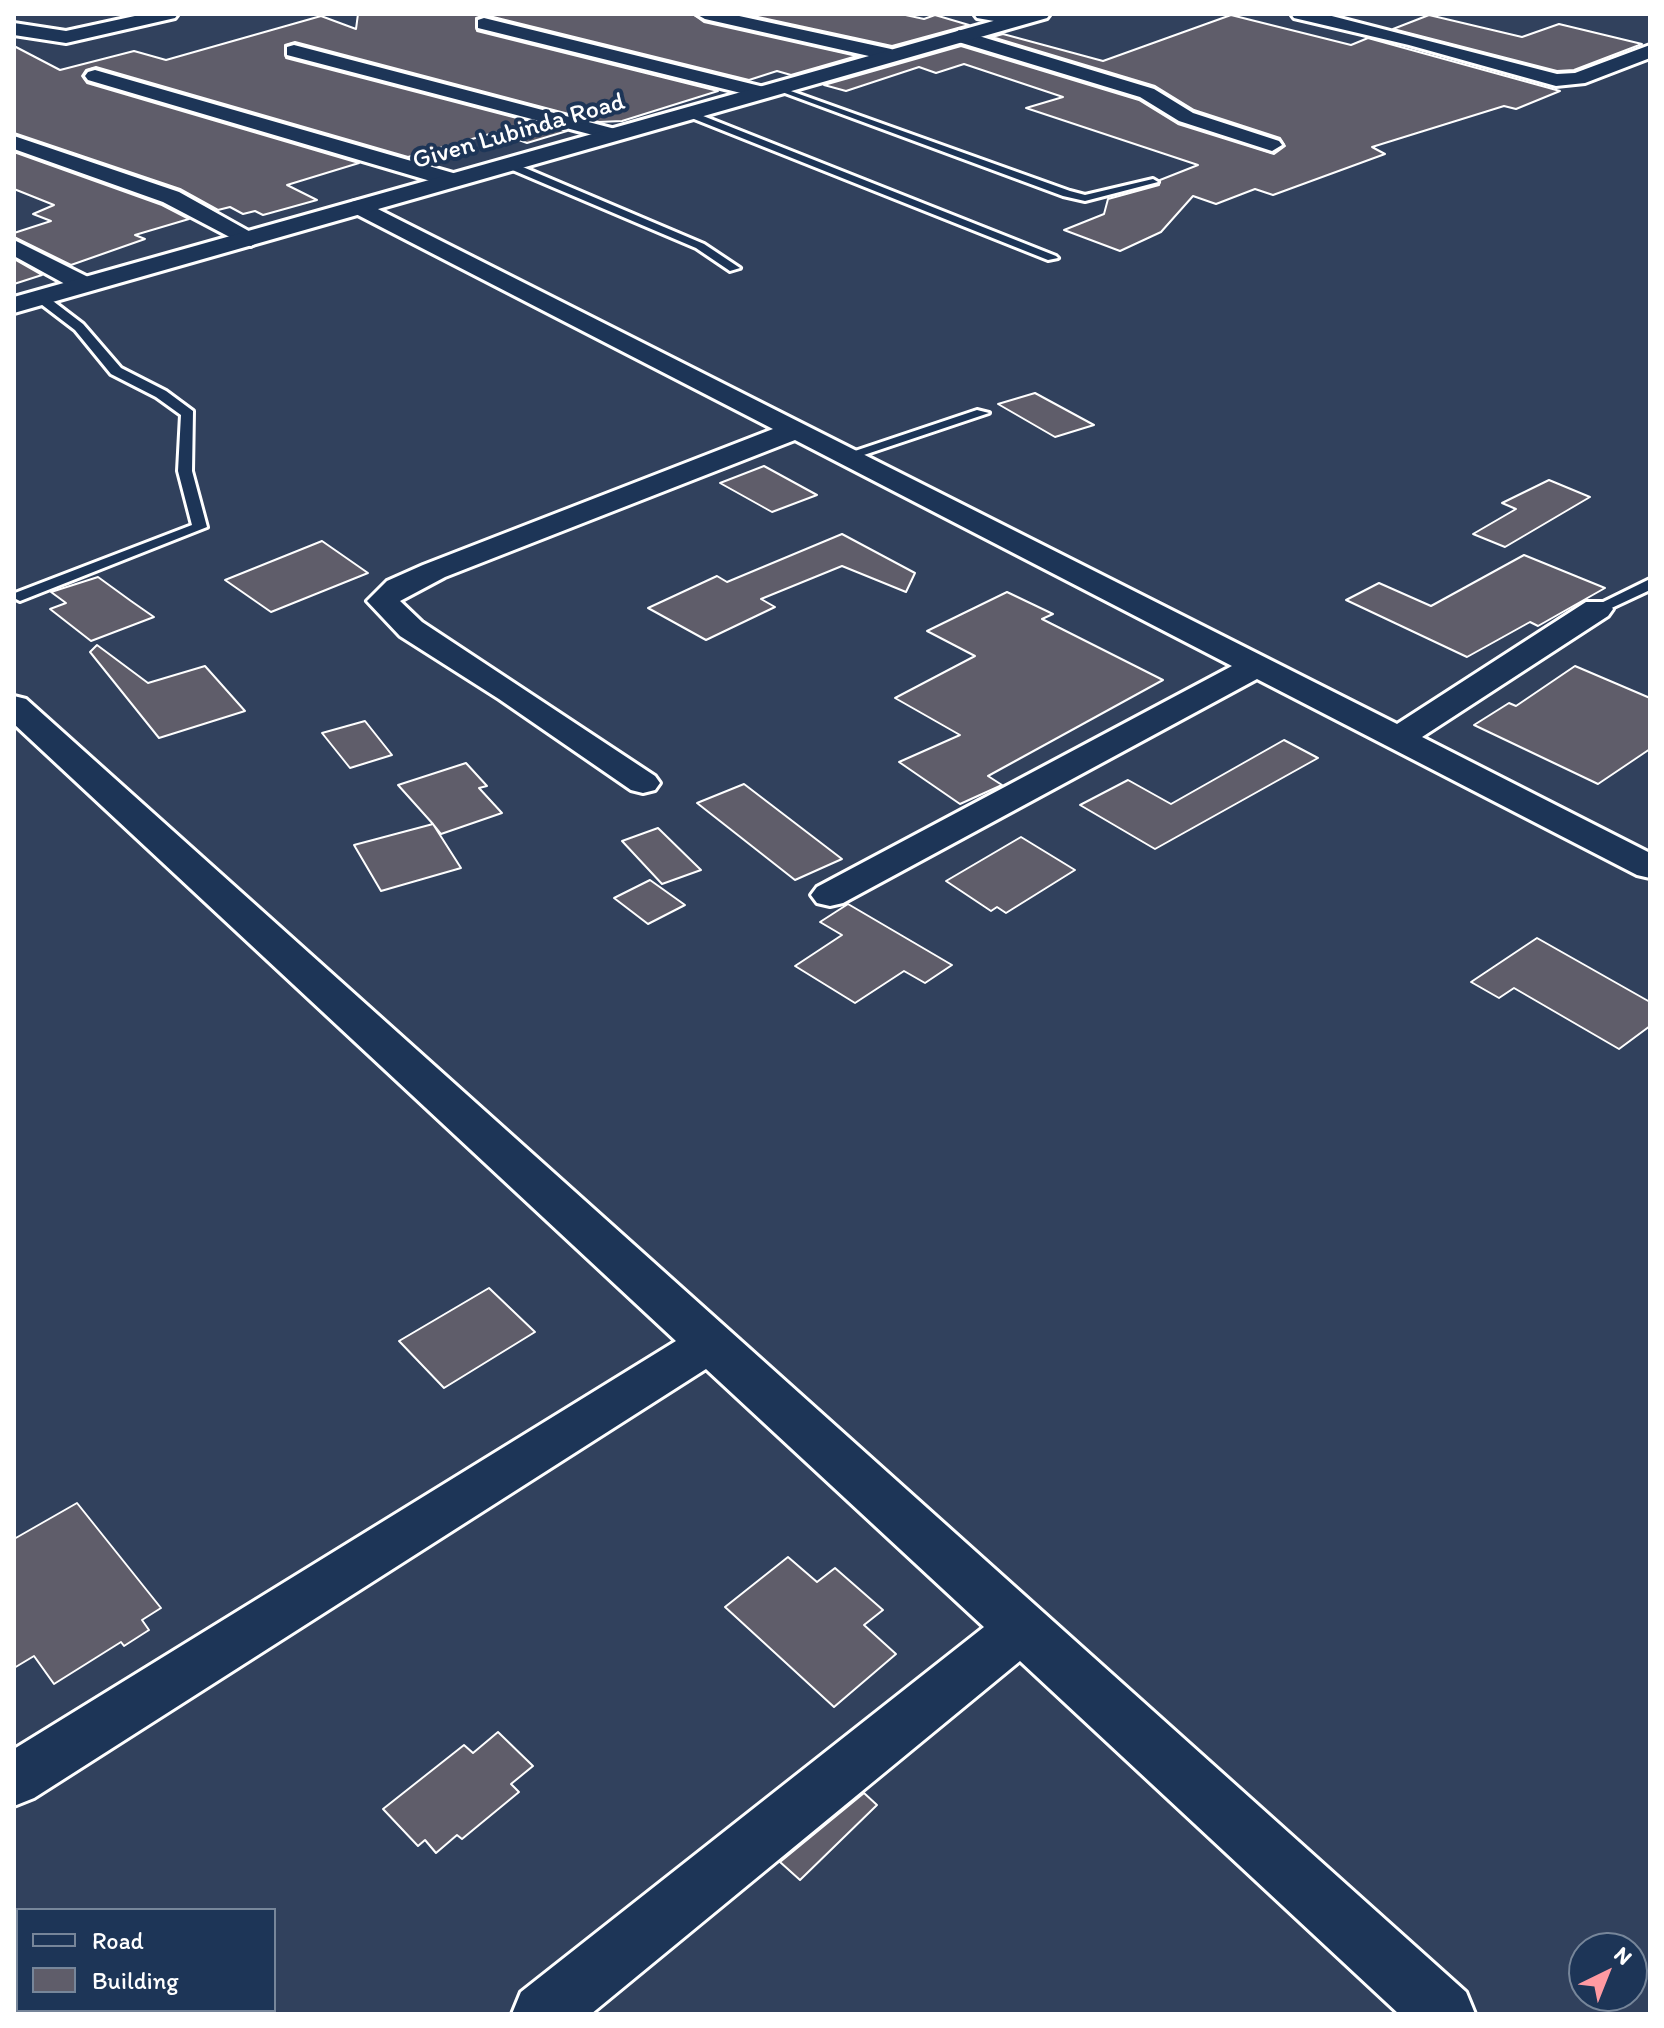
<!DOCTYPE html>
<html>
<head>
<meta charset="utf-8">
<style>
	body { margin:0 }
	#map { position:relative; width:1664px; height:2028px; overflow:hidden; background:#31415d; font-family:Itim,sans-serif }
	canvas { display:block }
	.frame { position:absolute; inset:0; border:16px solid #fff; pointer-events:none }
	.legend { position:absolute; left:16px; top:1908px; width:260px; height:104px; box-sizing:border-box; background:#1d3557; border:2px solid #77869a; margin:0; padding:10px 14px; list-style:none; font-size:24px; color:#fff }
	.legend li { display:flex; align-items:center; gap:16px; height:40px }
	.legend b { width:40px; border:2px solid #77869a }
	.north { position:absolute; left:1568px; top:1932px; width:80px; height:80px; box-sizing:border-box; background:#1d3557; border:2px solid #77869a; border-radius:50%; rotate:43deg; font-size:22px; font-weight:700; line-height:32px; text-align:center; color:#fff }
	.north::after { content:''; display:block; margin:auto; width:28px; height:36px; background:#ff9aa2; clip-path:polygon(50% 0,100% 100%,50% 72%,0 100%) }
</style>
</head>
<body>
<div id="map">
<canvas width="1664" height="2028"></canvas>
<div class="frame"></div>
<ul class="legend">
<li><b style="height:10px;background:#1d3557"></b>Road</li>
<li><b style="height:22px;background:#5f5d6a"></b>Building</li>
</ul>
<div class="north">N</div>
</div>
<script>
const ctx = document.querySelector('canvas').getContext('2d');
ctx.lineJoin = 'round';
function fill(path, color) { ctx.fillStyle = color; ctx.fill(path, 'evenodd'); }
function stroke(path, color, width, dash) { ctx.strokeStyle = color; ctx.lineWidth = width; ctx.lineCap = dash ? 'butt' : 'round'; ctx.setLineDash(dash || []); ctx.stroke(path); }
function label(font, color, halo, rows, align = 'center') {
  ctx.font = font + ' Itim,sans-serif'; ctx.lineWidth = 8; ctx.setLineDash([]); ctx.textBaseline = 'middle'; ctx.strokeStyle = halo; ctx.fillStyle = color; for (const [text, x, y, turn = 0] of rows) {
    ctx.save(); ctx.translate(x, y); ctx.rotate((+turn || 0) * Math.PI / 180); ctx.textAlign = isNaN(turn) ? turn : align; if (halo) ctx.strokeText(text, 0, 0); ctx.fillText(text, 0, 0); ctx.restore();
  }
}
const building = new Path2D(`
	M358,14h335l11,8 153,34 -66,19 -14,-4 -28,9 -264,-65 -9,3 1,13 241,60 -96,30 -23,1 -304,-80 -10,3 1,13 281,73 -40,12 -30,-11 -89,25 -312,-90 -10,3 -4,6 5,7 272,80 -72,22 30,15 -54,15 -8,-4 -12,3 -13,-7 -12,3 -38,-21 -166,-56v-87l46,24 74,-19 32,9 155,-44 35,13z
	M744,14h157l23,5 11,-4 34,10 -77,21z
	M1231,15l120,30 17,-7 192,53 -44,18 -12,-3 -132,41 13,7 -112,41 -18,-6 -39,15 -23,-8 -32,36 -41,19 -56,-21 40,-16 4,-15 51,-14 1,-5 38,-15 -172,-57 37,-11 -99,-33 -28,9 -17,-6 -73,24 -22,-6 137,-39 178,54 39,24 96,30 11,-8 -5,-8 -86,-28 -39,-24 -163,-49 11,-3 100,27z
	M1429,15l93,22 37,-13 83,20 -68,26 -17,1 -164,-42z
	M14,152l148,53 27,14 -54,16 10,4 -74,26 -57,-28v-4l37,-12 -18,-7 21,-9 -40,-16z
	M14,259l28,16 -28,9z
	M1035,393l59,32 -39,12 -57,-33z
	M764,466l53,29 -45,17 -52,-29z
	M1549,480l41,17 -85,50 -32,-13 43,-25 -14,-6z
	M842,534l73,39 -9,19 -64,-26 -81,33 14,8 -69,33 -58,-32 69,-32 10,6z
	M322,541l46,32 -97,39 -46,-32z
	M1524,555l81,33 -67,38 -8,-4 -63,35 -121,-57 33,-17 52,23z
	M98,577l33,24 23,16 -63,24 -41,-32 16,-6 -15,-11z
	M1007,592l46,22 -11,5 121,61 -175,96 14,9 -42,19 -61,-42 61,-27 -65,-37 80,-42 -48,-25z
	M97,645l51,38 57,-17 40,45 -86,27 -69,-86z
	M1575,666l75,32v51l-52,35 -124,-59 35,-22 7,3z
	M365,721l27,34 -42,13 -28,-35z
	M1284,740l34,18 -163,91 -75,-44 48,-25 43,24z
	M466,763l21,23 -8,2 23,25 -61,21 -8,-10 28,44 -80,23 -27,-46 79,-21 -35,-39z
	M744,784l98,75 -47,21 -98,-77z
	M658,828l43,42 -39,14 -40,-43z
	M1021,837l54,33 -69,43 -9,-6 -6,4 -45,-30z
	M650,880l35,25 -37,19 -34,-26z
	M848,904l104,61 -27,18 -21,-12 -49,32 -60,-37 47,-31 -22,-13z
	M1537,938l113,64v24l-31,23 -105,-61 -15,10 -28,-16z
	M489,1288l46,44 -91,56 -45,-47z
	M77,1503l84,105 -19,12 7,10 -25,16 -3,-4 -67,42 -20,-28 -20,12v-129z
	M788,1557l29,25 18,-14 48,42 -19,15 32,29 -62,53 -109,-100z
	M498,1732l35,34 -22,18 8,8 -57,47 -5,-4 -21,18 -11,-13 -7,6 -35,-37 81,-64 9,8z
	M864,1793l13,12 -77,75 -20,-18z`);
fill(building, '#5f5d6a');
stroke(building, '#fff', 2);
const service = new Path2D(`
	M774,85l296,106 15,4 68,-16 5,3 -73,19 -22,-5 -289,-107z
	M688,110l368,146 2,2 -10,2 -364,-145z
	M503,162h8l193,82 36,24 -10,3 -34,-23 -193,-82z
	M37,295h8l38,29 38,44 45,23 27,20 -1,60 15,56 -187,74 -6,-3 1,-5 177,-68 -14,-54 3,-56 -25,-18 -45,-23 -36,-44 -38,-29z
	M977,410l12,3 -137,46 -12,-3z
	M1650,579v11l-47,22 -6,2 -8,-5z`);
const minor = new Path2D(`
	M144,14h34l-3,4 -109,25 -52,-8v-12l52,8z
	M696,14h34l161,35 10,6 -10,6 -186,-42z
	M974,14h40l12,6 -9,5 -40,-7z
	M1291,14h33l233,60 18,-1 75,-28v13l-65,25 -29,3 -147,-41 -115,-27z
	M484,18l284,70 3,4 -10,6 -283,-70v-8z
	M959,30l195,59 39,24 86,28 3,4 -10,6 -93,-30 -39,-24 -188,-57 -2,-4z
	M294,45l325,85 3,4 -10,6 -325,-85v-8z
	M95,70l365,105 3,5 -11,7 -8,-2 -356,-105 -3,-4 3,-4z
	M14,136l165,56 84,47 -12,7 -8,-2 -80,-42 -149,-53z
	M360,200l1037,524 189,-122h22l5,7 -5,7 -186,121 228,116v25l-13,-3 -380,-196 -414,224 -13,3 -13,-3 -6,-8 6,-8 415,-221 -437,-226 -350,137 -45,24 22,21 233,154 5,7 -5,7 -12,3 -12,-3 -132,-91 -99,-63 -33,-35 20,-20 36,-16 350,-136 -421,-217 -3,-5 3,-5z
	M14,240l80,40 3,5 -3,5h-18l-62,-34z
	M14,696l12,3 1440,1293 9,22h-76l-379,-353 -429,353h-79l9,-22 463,-365 -278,-258 -672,429 -20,8v-57l662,-408 -662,-617z`);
const tertiary = new Path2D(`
	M1018,14h32l-3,4 -1033,295v-16z`);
stroke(service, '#fff', 6);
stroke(minor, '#fff', 6);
stroke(tertiary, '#fff', 6);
fill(service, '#1d3557');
fill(minor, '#1d3557');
fill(tertiary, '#1d3557');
label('26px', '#fff', '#1d3557', [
	["Given Lubinda Road",519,132,-16]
]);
</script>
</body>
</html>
